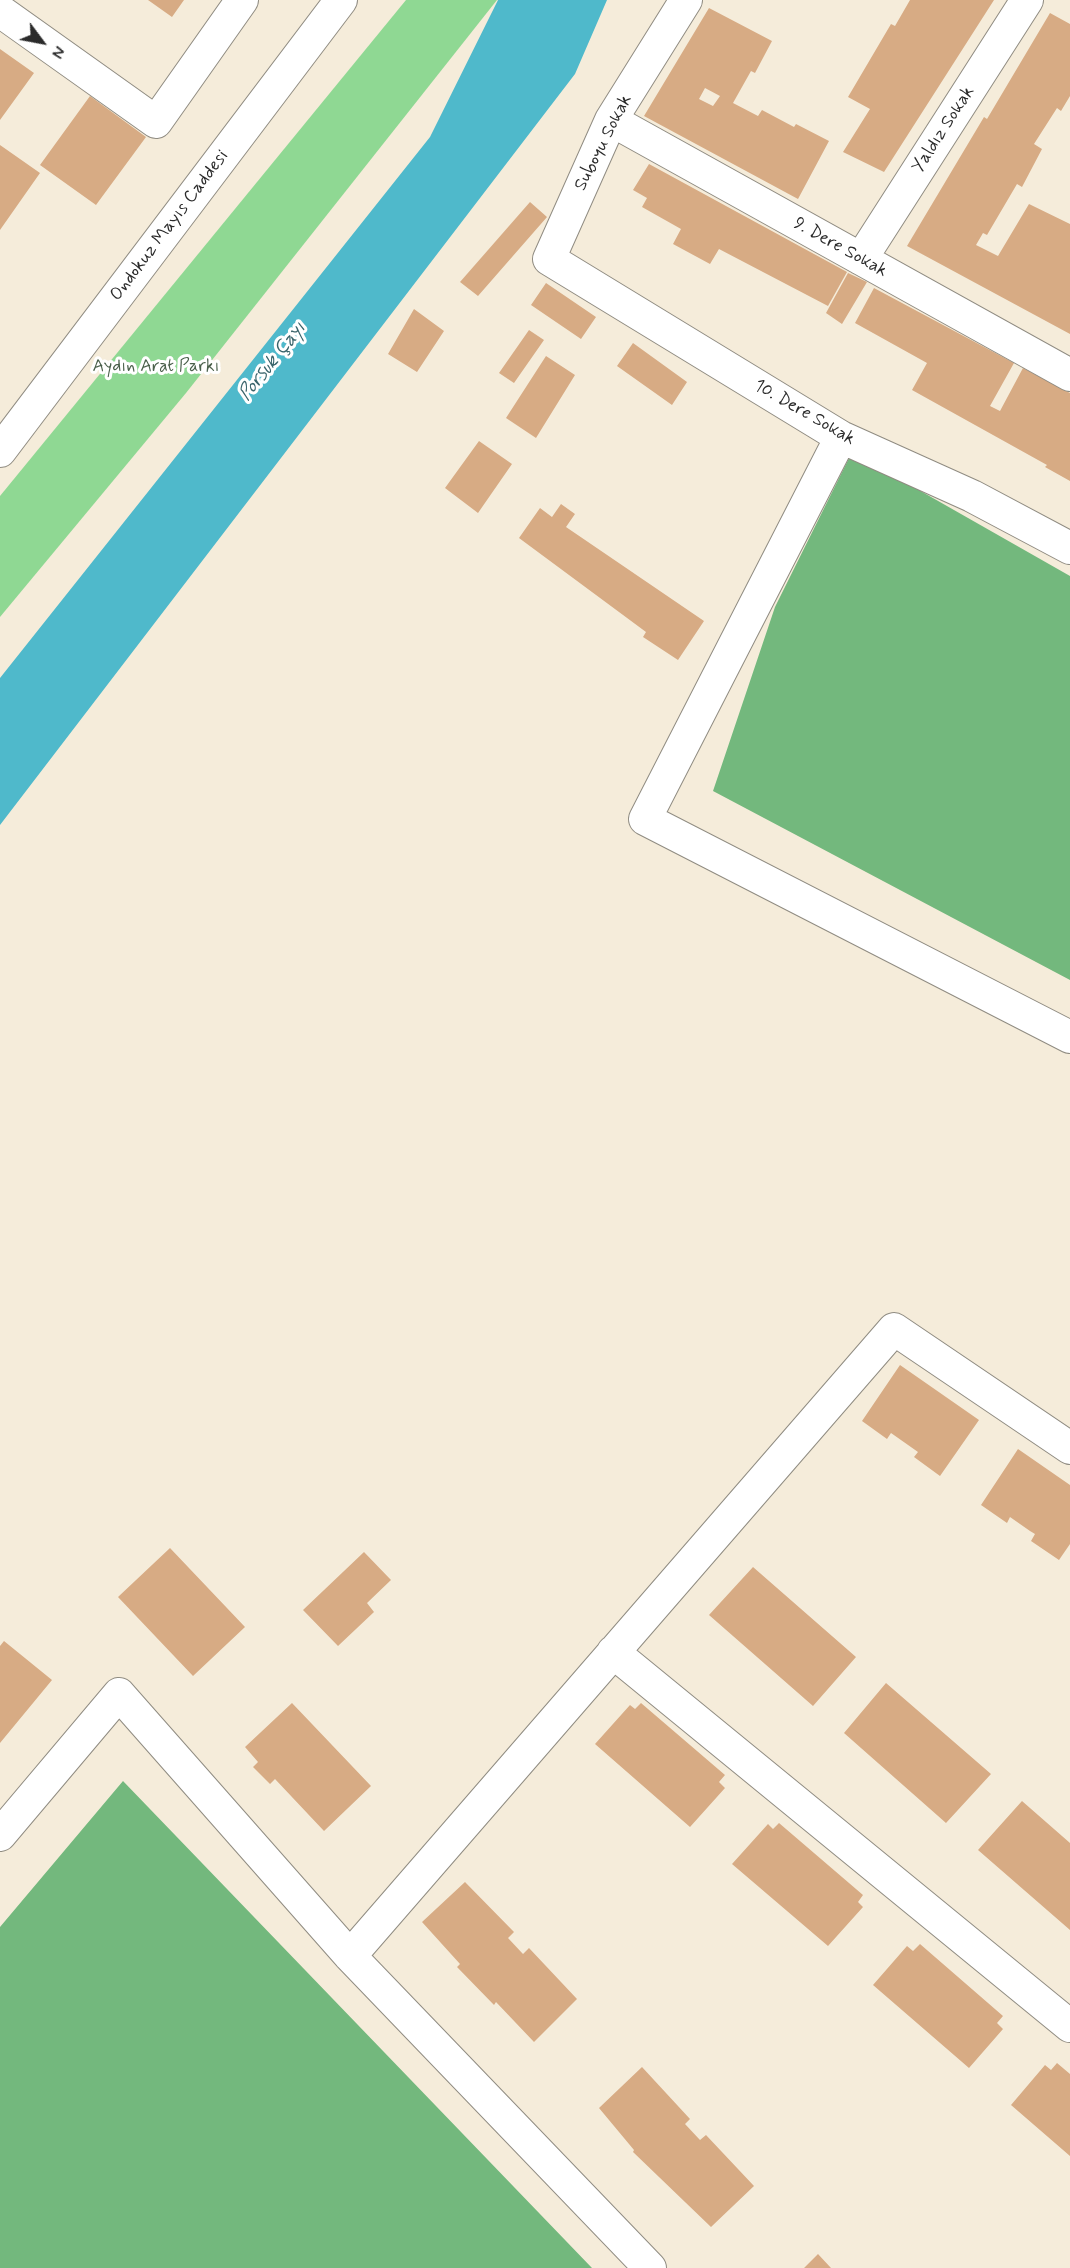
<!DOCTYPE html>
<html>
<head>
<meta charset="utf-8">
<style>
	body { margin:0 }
	#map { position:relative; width:1070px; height:2268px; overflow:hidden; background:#f5ecda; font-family:Mynerve,sans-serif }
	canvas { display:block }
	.north { position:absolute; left:12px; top:12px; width:60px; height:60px; -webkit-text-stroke:4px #fff; paint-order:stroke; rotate:122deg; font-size:16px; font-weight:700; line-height:24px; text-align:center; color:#2b2b2b }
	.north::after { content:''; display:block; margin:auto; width:21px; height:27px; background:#2b2b2b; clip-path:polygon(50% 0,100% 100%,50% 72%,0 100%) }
</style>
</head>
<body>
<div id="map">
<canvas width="1070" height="2268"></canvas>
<div class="north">N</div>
</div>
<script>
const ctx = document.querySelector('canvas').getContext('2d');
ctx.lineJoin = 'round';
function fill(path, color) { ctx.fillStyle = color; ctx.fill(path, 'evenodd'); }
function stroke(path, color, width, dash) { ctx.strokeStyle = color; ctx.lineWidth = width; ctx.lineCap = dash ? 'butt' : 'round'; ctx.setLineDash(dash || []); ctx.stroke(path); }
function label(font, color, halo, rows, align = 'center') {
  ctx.font = font + ' Mynerve,sans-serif'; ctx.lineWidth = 6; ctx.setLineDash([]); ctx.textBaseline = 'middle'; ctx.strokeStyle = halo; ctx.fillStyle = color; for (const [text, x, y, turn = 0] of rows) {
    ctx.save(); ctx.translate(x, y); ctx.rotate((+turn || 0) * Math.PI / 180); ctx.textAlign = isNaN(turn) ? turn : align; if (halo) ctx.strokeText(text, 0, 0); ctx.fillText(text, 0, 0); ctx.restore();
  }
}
fill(new Path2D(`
	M406,0h91l-311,393 -186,224v-121z`), '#8fd893');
fill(new Path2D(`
	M852,452l218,124v404l-357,-189 62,-184z
	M123,1781l469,487h-592v-341z`), '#73b87d');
fill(new Path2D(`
	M498,0h109l-32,74 -575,751v-147l430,-541z`), '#4fb9cb');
fill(new Path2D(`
	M148,0h36l-12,17z
	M910,0h84l-110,172 -41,-20 27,-43 -22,-12 43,-73 4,2z
	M709,8l63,33 -17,32 -4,-2 -18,32 25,13 4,-6 32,17 2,-3 33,17 -31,58 -154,-83zM705,88l15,8 -7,10 -14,-7z
	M1050,13l20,11v72l-9,15 -4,-3 -23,36 8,5 -20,38 -5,-3 -30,51 -4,-2 -7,12 22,11 31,-52 41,20v110l-163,-88 77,-129 3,2z
	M0,49l34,24 -34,47z
	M90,96l56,41 -50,68 -56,-40z
	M0,145l40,28 -40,57z
	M649,164l198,108 -19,34 -109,-57 -9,15 -37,-20 8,-15 -39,-22 5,-9 -14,-8z
	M530,202l17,15 -69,79 -18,-14z
	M848,273l19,9 -25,42 -16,-11z
	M546,283l50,34 -15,22 -50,-34z
	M874,288l140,75 -24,43 10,5 23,-43 47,25v88l-25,-14 2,-2 -135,-75 15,-27 -72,-40z
	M414,309l30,22 -27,41 -29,-18z
	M529,330l15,10 -30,43 -15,-10z
	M633,343l54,39 -15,23 -55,-39z
	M546,356l29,19 -39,63 -30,-20z
	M479,441l33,23 -34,49 -33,-25z
	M561,504l14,10 -9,13 138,94 -26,39 -35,-23 3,-5 -127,-94 21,-30 12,9z
	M900,1365l79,55 -39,56 -26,-19 4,-5 -27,-19 -4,6 -25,-18z
	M1018,1449l52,36v59l-11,16 -28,-19 4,-7 -5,-3 -20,-14 -3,6 -26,-18z
	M170,1548l75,79 -52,49 -75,-79z
	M364,1552l27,28 -24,23 7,9 -36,34 -35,-36z
	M753,1567l103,90 -43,49 -104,-91z
	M4,1641l48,39 -52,63v-97z
	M886,1683l105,91 -45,49 -102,-90z
	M292,1703l79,83 -47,45 -49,-52 -5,5 -17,-17 5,-5 -13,-15z
	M641,1703l84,72 -6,7 6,6 -35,39 -95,-83 35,-39 5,4z
	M1022,1801l48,42v87l-92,-80z
	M779,1823l84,72 -5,7 5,5 -35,39 -96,-82 36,-40 5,5z
	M465,1882l49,50 -6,6 15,16 6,-6 48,51 -43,43 -38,-40 -2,3 -37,-38 3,-3 -38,-42z
	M920,1944l83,72 -6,7 6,6 -34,39 -96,-83 34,-39 6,5z
	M1057,2063l13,11v82l-59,-51 34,-40 6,5z
	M642,2067l48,52 -5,5 15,16 6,-5 48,51 -43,41 -78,-75 1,-2 -35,-42z
	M818,2254l13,14h-27z`), '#d7ab84');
const street = new Path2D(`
	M686,0l-75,120 -62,139 292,178 131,59 98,52
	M0,11l156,111 86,-122
	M611,120l459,255
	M861,259l166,-259
	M841,437l-196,382 425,218
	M0,451l341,-451
	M613,1652l457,374
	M0,1835l119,-141 231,262 300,312
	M350,1956l544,-627 176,119`);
stroke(street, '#908c82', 34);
stroke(street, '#fff', 32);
label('18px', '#2b2b2b', '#fff', [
	["Yaldız Sokak",944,130,-57],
	["Suboyu Sokak",604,143,-63],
	["Ondokuz Mayıs Caddesi",170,226,-53],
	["9. Dere Sokak",840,248,29],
	["10. Dere Sokak",804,413,30]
]);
label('18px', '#495f4a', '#fff', [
	["Aydın Arat Parkı",156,367]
]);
label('italic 20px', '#39646b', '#fff', [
	["Porsuk Çayı",273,362,-51]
]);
</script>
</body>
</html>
